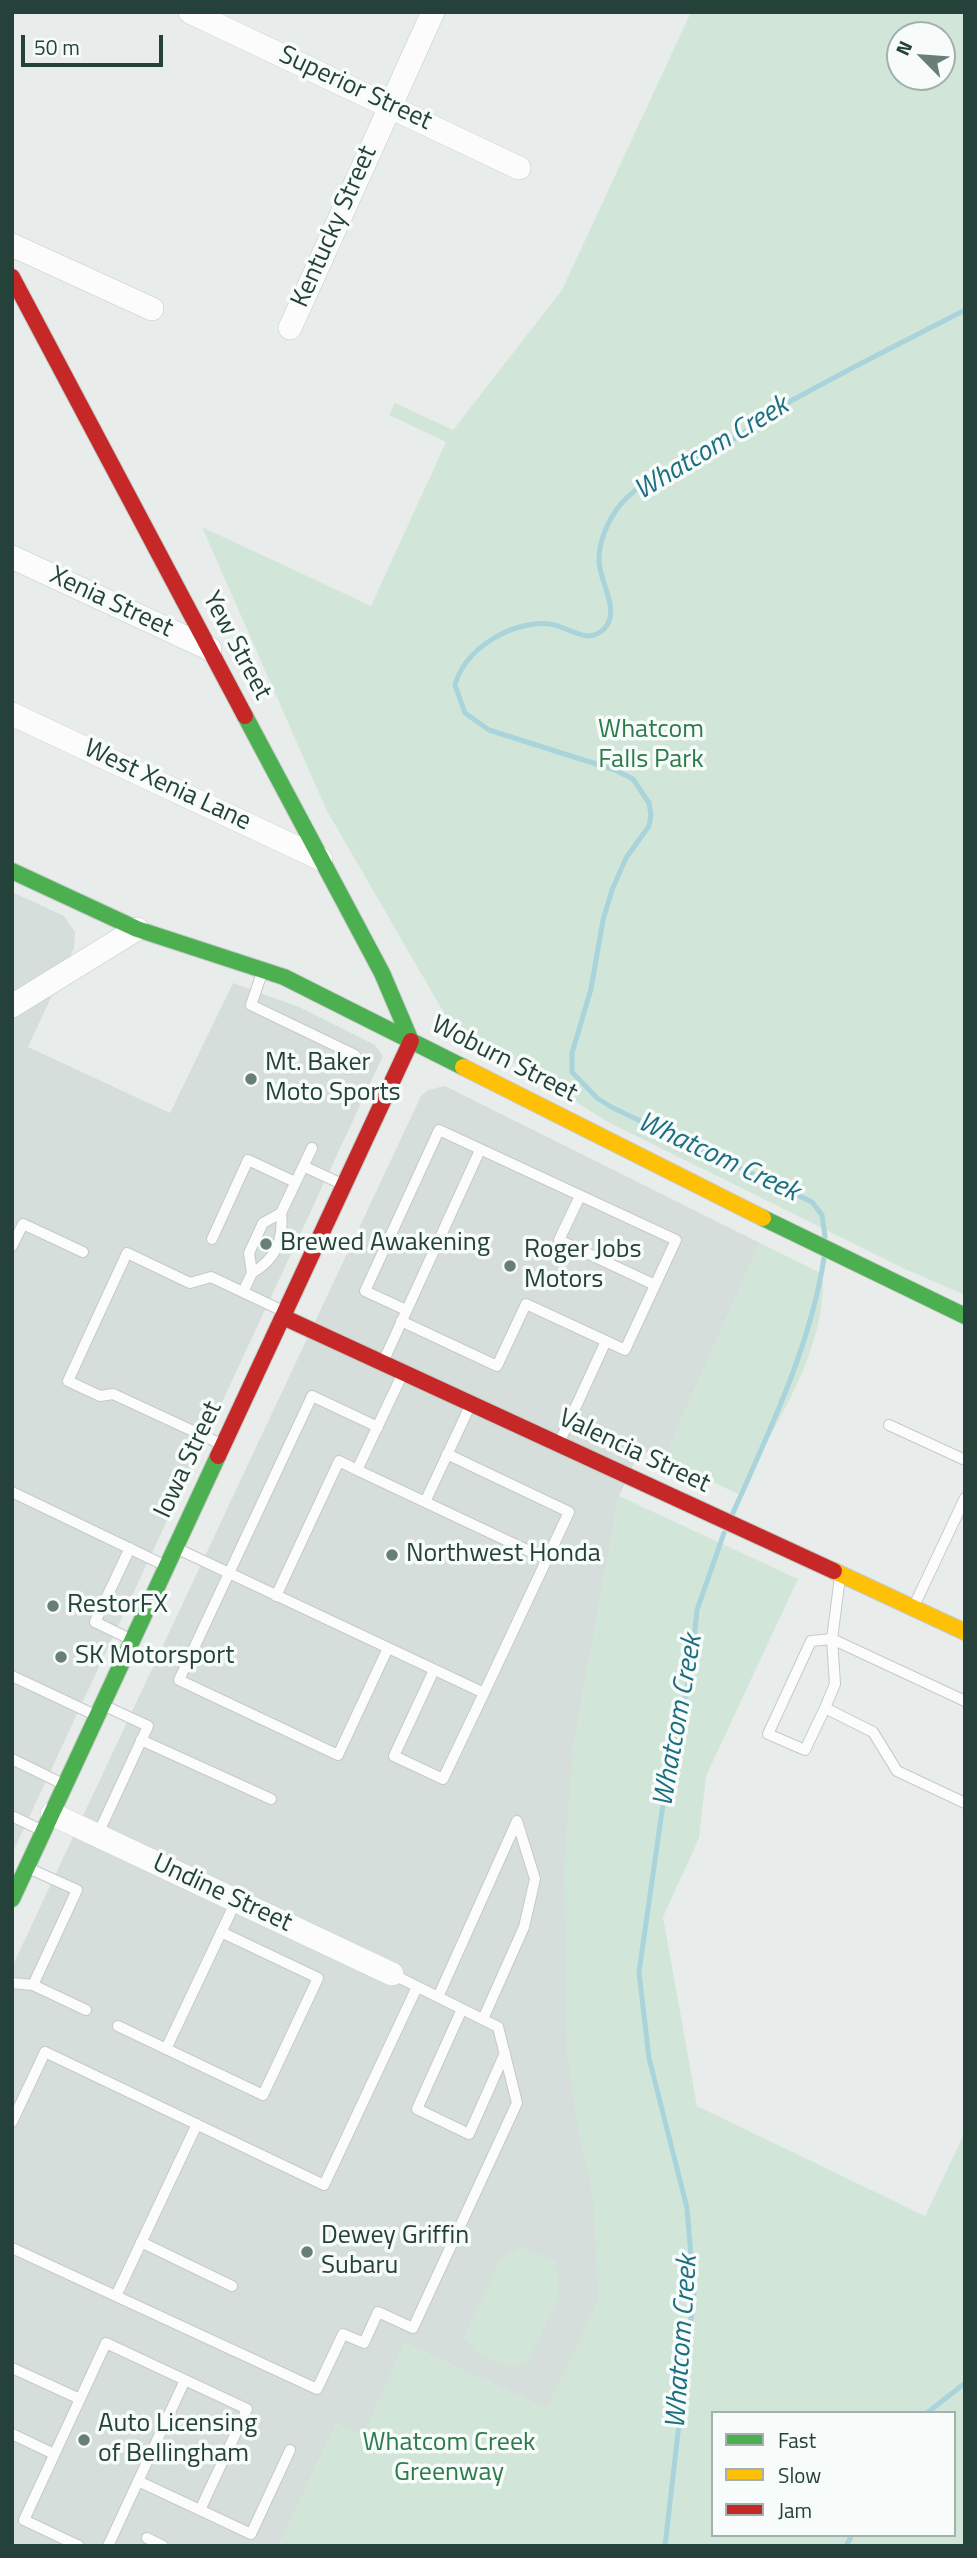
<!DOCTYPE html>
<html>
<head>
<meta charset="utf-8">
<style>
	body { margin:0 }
	#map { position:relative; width:977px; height:2558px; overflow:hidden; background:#e8edeb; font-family:"Titillium Web",sans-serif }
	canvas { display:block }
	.frame { position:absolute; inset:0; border:14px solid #24423a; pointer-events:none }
	.legend { position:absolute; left:711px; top:2411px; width:245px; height:126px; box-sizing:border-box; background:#f7fbf9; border:2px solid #a3b1ad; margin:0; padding:9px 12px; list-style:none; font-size:21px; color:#24423a }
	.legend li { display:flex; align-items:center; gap:14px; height:35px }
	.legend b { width:35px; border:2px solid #a3b1ad }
	.north { position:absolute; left:886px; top:21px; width:70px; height:70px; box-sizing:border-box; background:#f7fbf9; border:2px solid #a3b1ad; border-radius:50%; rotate:295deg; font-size:19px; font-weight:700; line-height:28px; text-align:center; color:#24423a }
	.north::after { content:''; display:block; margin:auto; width:24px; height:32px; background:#697e78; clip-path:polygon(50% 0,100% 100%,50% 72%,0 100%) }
	.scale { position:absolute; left:21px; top:35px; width:142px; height:32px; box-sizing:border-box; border:4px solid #24423a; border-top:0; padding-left:9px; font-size:21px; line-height:24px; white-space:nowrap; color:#24423a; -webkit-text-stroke:5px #f7fbf9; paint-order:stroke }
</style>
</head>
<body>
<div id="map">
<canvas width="977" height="2558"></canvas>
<div class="frame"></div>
<ul class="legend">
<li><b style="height:9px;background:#4caf50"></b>Fast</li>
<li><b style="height:9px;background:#ffc107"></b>Slow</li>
<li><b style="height:9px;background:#c62828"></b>Jam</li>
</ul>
<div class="north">N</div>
<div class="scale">50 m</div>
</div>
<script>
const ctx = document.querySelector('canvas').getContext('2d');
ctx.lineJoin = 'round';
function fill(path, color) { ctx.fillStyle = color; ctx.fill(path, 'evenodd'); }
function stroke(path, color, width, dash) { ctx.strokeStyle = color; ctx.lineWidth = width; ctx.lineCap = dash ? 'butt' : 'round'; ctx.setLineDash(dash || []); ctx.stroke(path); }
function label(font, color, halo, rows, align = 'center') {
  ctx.font = font + ' "Titillium Web",sans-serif'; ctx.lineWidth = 7; ctx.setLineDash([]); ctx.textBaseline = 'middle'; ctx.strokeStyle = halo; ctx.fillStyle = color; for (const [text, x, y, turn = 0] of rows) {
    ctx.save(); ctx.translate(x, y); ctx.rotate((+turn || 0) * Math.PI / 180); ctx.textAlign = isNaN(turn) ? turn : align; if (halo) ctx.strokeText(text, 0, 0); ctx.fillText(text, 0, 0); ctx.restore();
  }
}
fill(new Path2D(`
	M12,892l52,24 11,16 -1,16 -46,99 142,66 63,-130 66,24 76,38 8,11 -371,798z
	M445,1086l315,157 -96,216 -24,-9 -21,46 -46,253 63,473 -89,187 -142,-66 -42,93 -27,-12 -57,122h-267v-579l409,-871 7,-6z`), '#d6dedb');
fill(new Path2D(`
	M691,12h274v1283l-60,-26 -297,-147 -94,-59 -59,-31 -129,-223 -124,-282 169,79 75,-164 -57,-27 6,-12 58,27 109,-140zM900,35h42v42h-42z
	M760,1243l63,31c3,80 -49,151 -85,220l-74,-35z
	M619,1496l179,83 -92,197 -7,62 -36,79 34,189 228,110 40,-84v414h-686l57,-122 27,11 42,-92 142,66 51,-108 -5,-103 -16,-75 -10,-71 -3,-186 9,-117zM713,2413h241v122h-241z
	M522,2247l34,15 3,34 -30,65 -18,7 -35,-16 -13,-14 38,-80z`), '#d1e6d8');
stroke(new Path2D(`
	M825,1237l-3,-22 -10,-13 -199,-94 -16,-10 -25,-26v-19l19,-64 12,-69 9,-30 14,-32 23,-32 2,-11 -2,-12 -16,-24 -18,-9 -126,-40 -24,-17 -10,-28c9,-36 57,-65 95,-61 18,2 37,22 54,5 18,-18 -6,-49 -5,-70 0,-19 10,-40 21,-54 30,-35 75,-44 114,-66 20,-12 37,-27 57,-38 57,-32 116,-61 174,-91
	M732,1515c37,-83 78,-167 92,-257
	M927,2413l38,-30
	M665,2546l29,-253 -7,-85 -38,-150 -10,-86 23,-161 29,-143 6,-58 27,-77
	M846,2546l6,-11`), '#a9d4db', 5);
const lane = new Path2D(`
	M262,973l-11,32 104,50 -6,14
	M303,1166l39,18
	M580,1196l-21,44 96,45
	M212,1239l36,-79 47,22
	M12,1246l11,-22 60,28
	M252,1273c24,-14 32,-33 29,-60
	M243,1292l9,-19 -3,-20 14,-30 18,-10 31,-65
	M406,1310l-41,-19 74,-161 237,110 -51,110 -19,-9 -46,100
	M401,1321l96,45 29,-62 80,37
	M384,1360l96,-210
	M470,1406l-45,96 121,57
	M889,1425l76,35
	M378,1427l-66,-31 -133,284 159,75 50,-107
	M221,1444l-108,-50 -13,2 -32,-15 59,-128 63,30 21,-6 72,34
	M447,1454l122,58 -85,181
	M357,1470l68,32
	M12,1492l152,73
	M130,1548l-35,74 35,17
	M178,1549l306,144 -41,86 -49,-23 40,-86
	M276,1596l63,-135 18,9 45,-95
	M914,1606l51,-108
	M12,1676l83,39
	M965,1701l-133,-62 -21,2 -43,93 37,16 20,-42 48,24 24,39 68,32
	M825,1708l10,-24 -3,-45 8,-62
	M141,1740l130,59
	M12,1759l51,25
	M14,1817l27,13
	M97,1836l51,-110 -43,-20
	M28,1868l49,22 -44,95
	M12,1983l21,2 53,25
	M438,1997l79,-176 18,58 -11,48 -41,92
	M462,2009l-45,100 52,25 36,-81
	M118,2026l145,69 55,-117 -97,-46
	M166,2049l70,-148
	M12,2122l33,-70 279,133 93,-198
	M141,2242l91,44
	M12,2248l305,141 26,-55 21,9 14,-31 35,16 104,-225 -19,-76 -106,-53
	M116,2296l81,-172
	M12,2368l68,31
	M12,2434l42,20
	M138,2481l62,29 47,-101 -62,-29
	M200,2510l51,24 39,-84
	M147,2538l16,8
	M79,2546l-55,-26 82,-177 79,37 -77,166`);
const street = new Path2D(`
	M190,12l329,156
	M12,245l140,64
	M290,328l143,-316
	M12,557l198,92
	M12,714l309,145
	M12,1006l125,-77
	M52,1814l340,160`);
const fast = new Path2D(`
	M245,716l137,257 29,68
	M12,871l125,58 147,48 179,90
	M763,1218l202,98
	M12,1899l206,-443`);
const slow = new Path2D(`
	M463,1067l300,151
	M834,1571l131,61`);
const jam = new Path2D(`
	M12,277l233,439
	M283,1317l551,254
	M218,1456l193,-415`);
stroke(lane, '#c5cac8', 12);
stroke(street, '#c5cac8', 24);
stroke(fast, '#c3cbc8', 18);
stroke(slow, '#c3cbc8', 18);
stroke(jam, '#c3cbc8', 18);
stroke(lane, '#fcfcfc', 10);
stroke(street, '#fcfcfc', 23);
stroke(fast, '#4caf50', 16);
stroke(slow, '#ffc107', 16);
stroke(jam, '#c62828', 16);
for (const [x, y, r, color] of [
	[251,1079,7,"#697e78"],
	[266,1244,7,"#697e78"],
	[510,1266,7,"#697e78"],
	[392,1555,7,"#697e78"],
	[53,1606,7,"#697e78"],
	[61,1657,7,"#697e78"],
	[307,2252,7,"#697e78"],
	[84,2440,7,"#697e78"]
]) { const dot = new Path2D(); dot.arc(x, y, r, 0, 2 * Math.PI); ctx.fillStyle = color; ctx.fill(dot); stroke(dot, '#f7fbf9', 2.5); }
label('26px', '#24423a', '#f7fbf9', [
	["Superior Street",355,89,25],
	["Kentucky Street",335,227,-66],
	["Xenia Street",111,603,25],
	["Yew Street",236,646,62],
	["West Xenia Lane",167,786,25],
	["Woburn Street",504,1060,27],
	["Valencia Street",634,1452,25],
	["Iowa Street",189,1460,-65],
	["Undine Street",222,1894,25]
]);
label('26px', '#2d7a4b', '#f7fbf9', [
	["Whatcom",651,731],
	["Falls Park",651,761],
	["Whatcom Creek",449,2444],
	["Greenway",449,2474]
]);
label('26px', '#24423a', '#f7fbf9', [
	["Mt. Baker",265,1064],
	["Moto Sports",265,1094],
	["Brewed Awakening",280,1244],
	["Roger Jobs",524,1251],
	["Motors",524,1281],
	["Northwest Honda",406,1555],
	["RestorFX",67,1606],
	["SK Motorsport",75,1657],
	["Dewey Griffin",321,2237],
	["Subaru",321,2267],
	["Auto Licensing",98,2425],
	["of Bellingham",98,2455]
], 'left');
label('italic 28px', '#1c6f80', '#f7fbf9', [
	["Whatcom Creek",712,449,-31],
	["Whatcom Creek",718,1158,25],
	["Whatcom Creek",679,1721,-80],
	["Whatcom Creek",683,2342,-86]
]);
</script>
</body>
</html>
